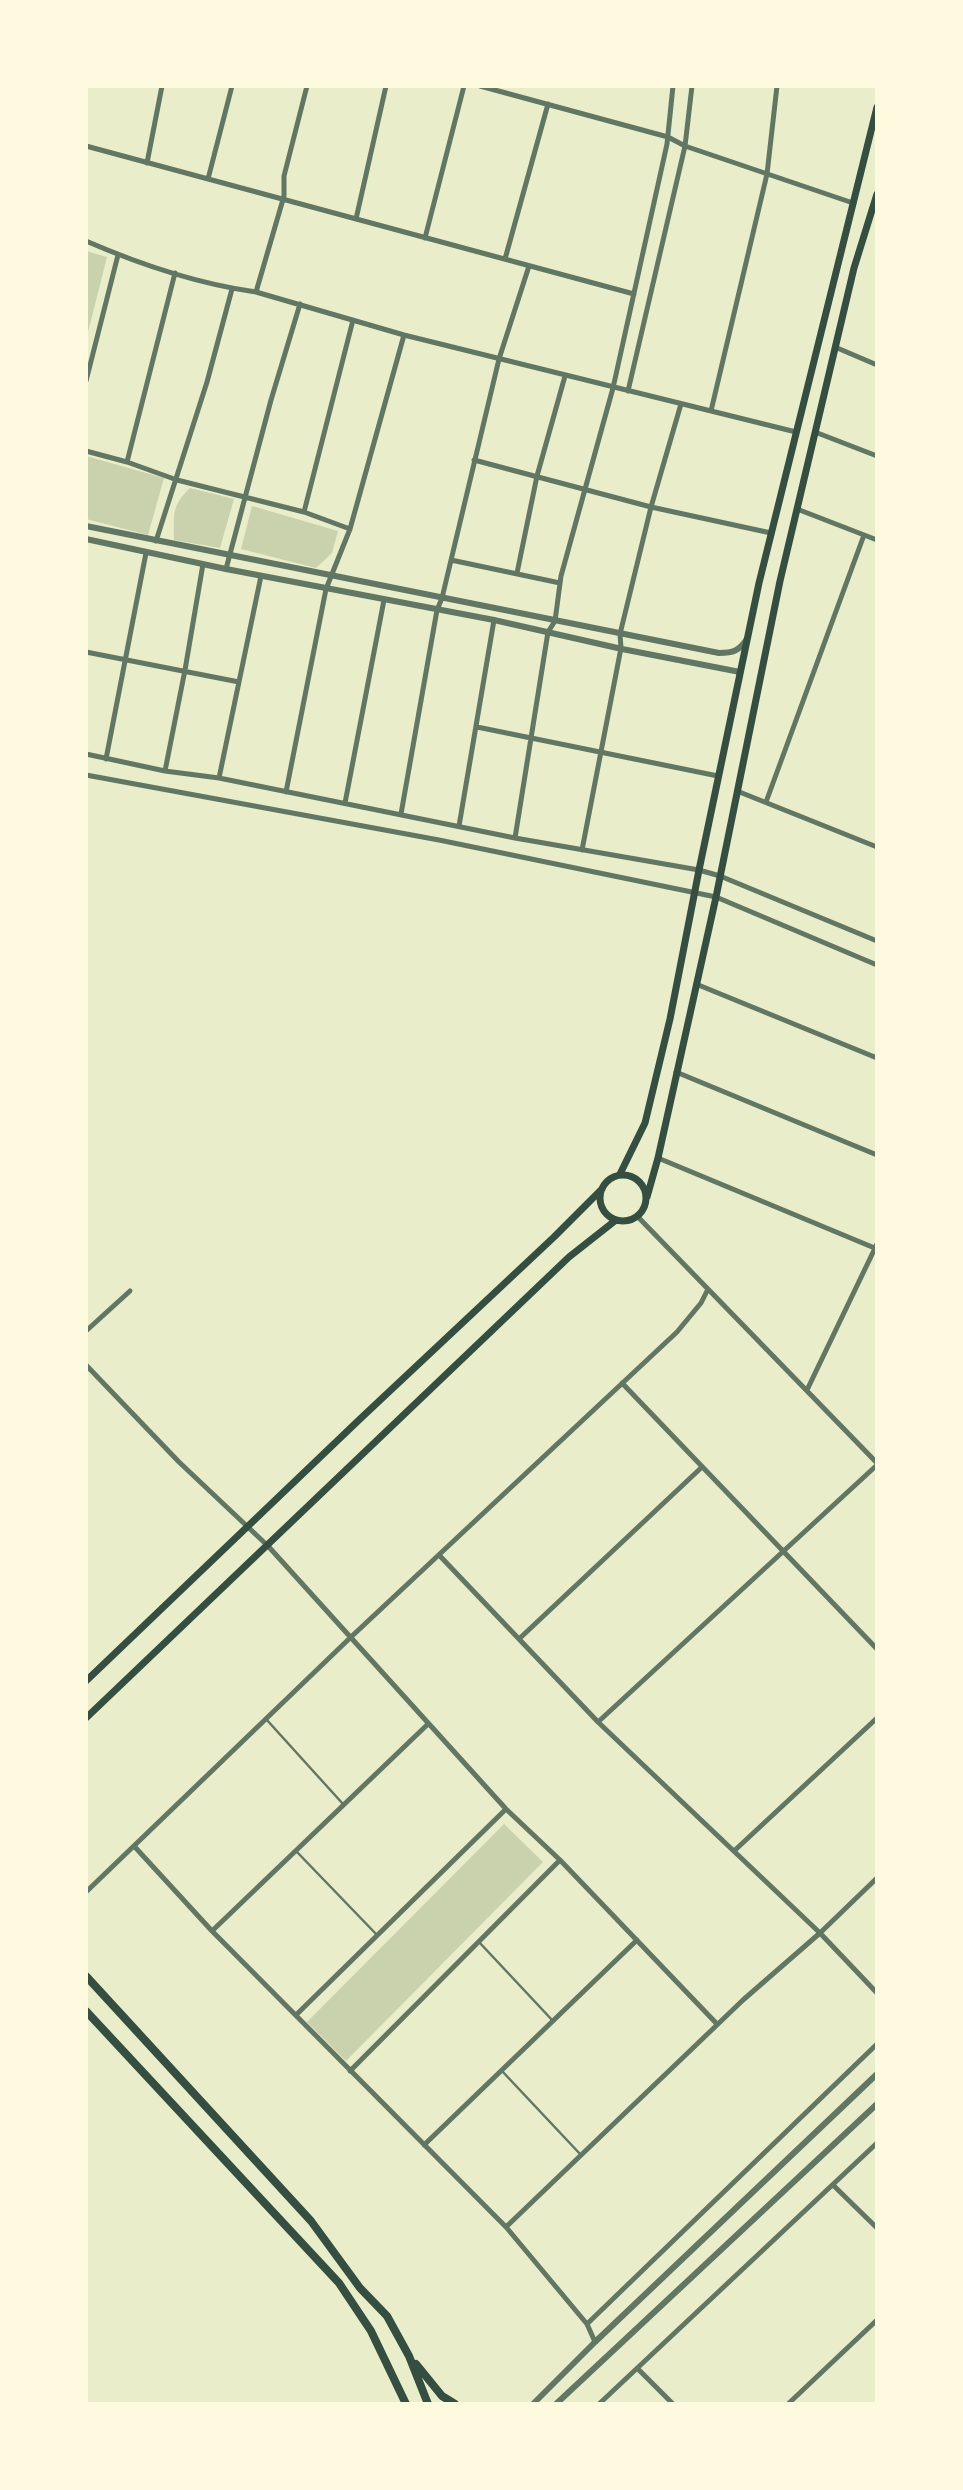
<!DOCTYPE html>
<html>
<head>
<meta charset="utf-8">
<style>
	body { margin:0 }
	#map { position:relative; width:963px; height:2490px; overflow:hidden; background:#e9edc9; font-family:Karla,sans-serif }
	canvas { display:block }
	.frame { position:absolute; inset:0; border:88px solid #fefae0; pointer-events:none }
</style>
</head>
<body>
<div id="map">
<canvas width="963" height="2490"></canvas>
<div class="frame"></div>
</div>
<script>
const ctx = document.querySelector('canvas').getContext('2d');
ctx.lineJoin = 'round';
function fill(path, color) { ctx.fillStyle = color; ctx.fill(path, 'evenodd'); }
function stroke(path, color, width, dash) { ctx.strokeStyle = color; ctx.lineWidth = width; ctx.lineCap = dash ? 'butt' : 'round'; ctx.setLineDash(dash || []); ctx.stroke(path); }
fill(new Path2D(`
	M86,251l21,6 -21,83z
	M86,456l78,22 -16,57 -62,-16z
	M190,488l44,11 -14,49 -46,-8c0,-25 -3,-34 16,-52z
	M252,506l86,25 -6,22 -16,15 -75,-19z
	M504,1824l39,38 -197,199 -39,-39z`), '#cad2ad');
stroke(new Path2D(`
	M266,1719l77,85
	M297,1852l80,83
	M479,1942l74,79
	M502,2071l79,84`), '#617663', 2.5);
stroke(new Path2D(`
	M480,86l188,51 17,9 168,57
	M86,146l548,148
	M147,163l15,-77
	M208,179l24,-93
	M356,219l30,-133
	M425,238l39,-152
	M86,241c53,23 112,43 170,51l148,43 392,97
	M505,259l43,-155
	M256,292l28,-96v-20l23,-90
	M835,347l42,18
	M86,381l32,-126
	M628,391l57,-245 7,-60
	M711,411l56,-237 10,-88
	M815,432l62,24
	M86,451l41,11 50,18 127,32 46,17
	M474,460l177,47 120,26
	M127,462l48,-189
	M797,509l80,31
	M304,512l49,-192
	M156,541l51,-159 25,-93
	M451,560l109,23
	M226,569l45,-169 29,-96
	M517,573l20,-97 28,-100
	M86,652l153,30
	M477,727l241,49
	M86,754l79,17 54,7 296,60 184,32 21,6 157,65
	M106,759l40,-206
	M165,771l20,-101 18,-106
	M86,775l353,65 277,57 161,68
	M219,778l42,-202
	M737,791l140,56
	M286,792l40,-203 24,-60 54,-194
	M766,802l98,-267
	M345,803l39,-203
	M401,814l36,-204 5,-12 57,-239 30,-93
	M459,826l35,-206
	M515,838l33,-206 7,-11 6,-45 52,-188 54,-244 6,-58
	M582,850l39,-202 -1,-14 31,-127 30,-103
	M696,984l181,74
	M676,1072l201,83
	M658,1158l219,91
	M638,1217l239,246
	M86,1331l44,-40
	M86,1365l93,97 89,84 238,263 54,51 157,164
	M622,1383l255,266
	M807,1390l70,-146
	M439,1555l159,167 222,211 57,60
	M519,1639l183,-172
	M598,1722l279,-257
	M134,1846l78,85 294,296 81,97 8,18
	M734,1851l143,-133
	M86,1892l265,-255 326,-305 24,-29 7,-14
	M212,1931l216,-207
	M296,2015l210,-206
	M350,2071l210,-211
	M424,2145l213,-205
	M833,2185l44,43
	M506,2227l237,-227 77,-67 57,-55
	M587,2324l290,-280
	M638,2369l35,35
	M599,2404l278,-261
	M788,2404l89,-84`), '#617663', 5);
stroke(new Path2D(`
	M86,526l633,127c14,0 20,-2 28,-14
	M86,539l140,30 268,51 128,29 118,23
	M533,2404l62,-62 282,-268
	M556,2404l321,-300`), '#617663', 6);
stroke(new Path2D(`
	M620,1174l25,-51 25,-104 29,-149 60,-287 118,-476
	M600 1198a23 23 0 1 1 46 0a23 23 0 1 1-46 0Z
	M647,1197l11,-39 58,-261 64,-316 74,-313 23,-74
	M86,1681l274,-262 194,-182 48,-48
	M86,1718l483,-461 47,-37`), '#344e41', 7);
stroke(new Path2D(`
	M86,1976l225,245 49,67 27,28 22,40 19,48
	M86,2011l253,272 32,48 35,73
	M416,2364l26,32 13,8`), '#344e41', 8);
</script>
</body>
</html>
